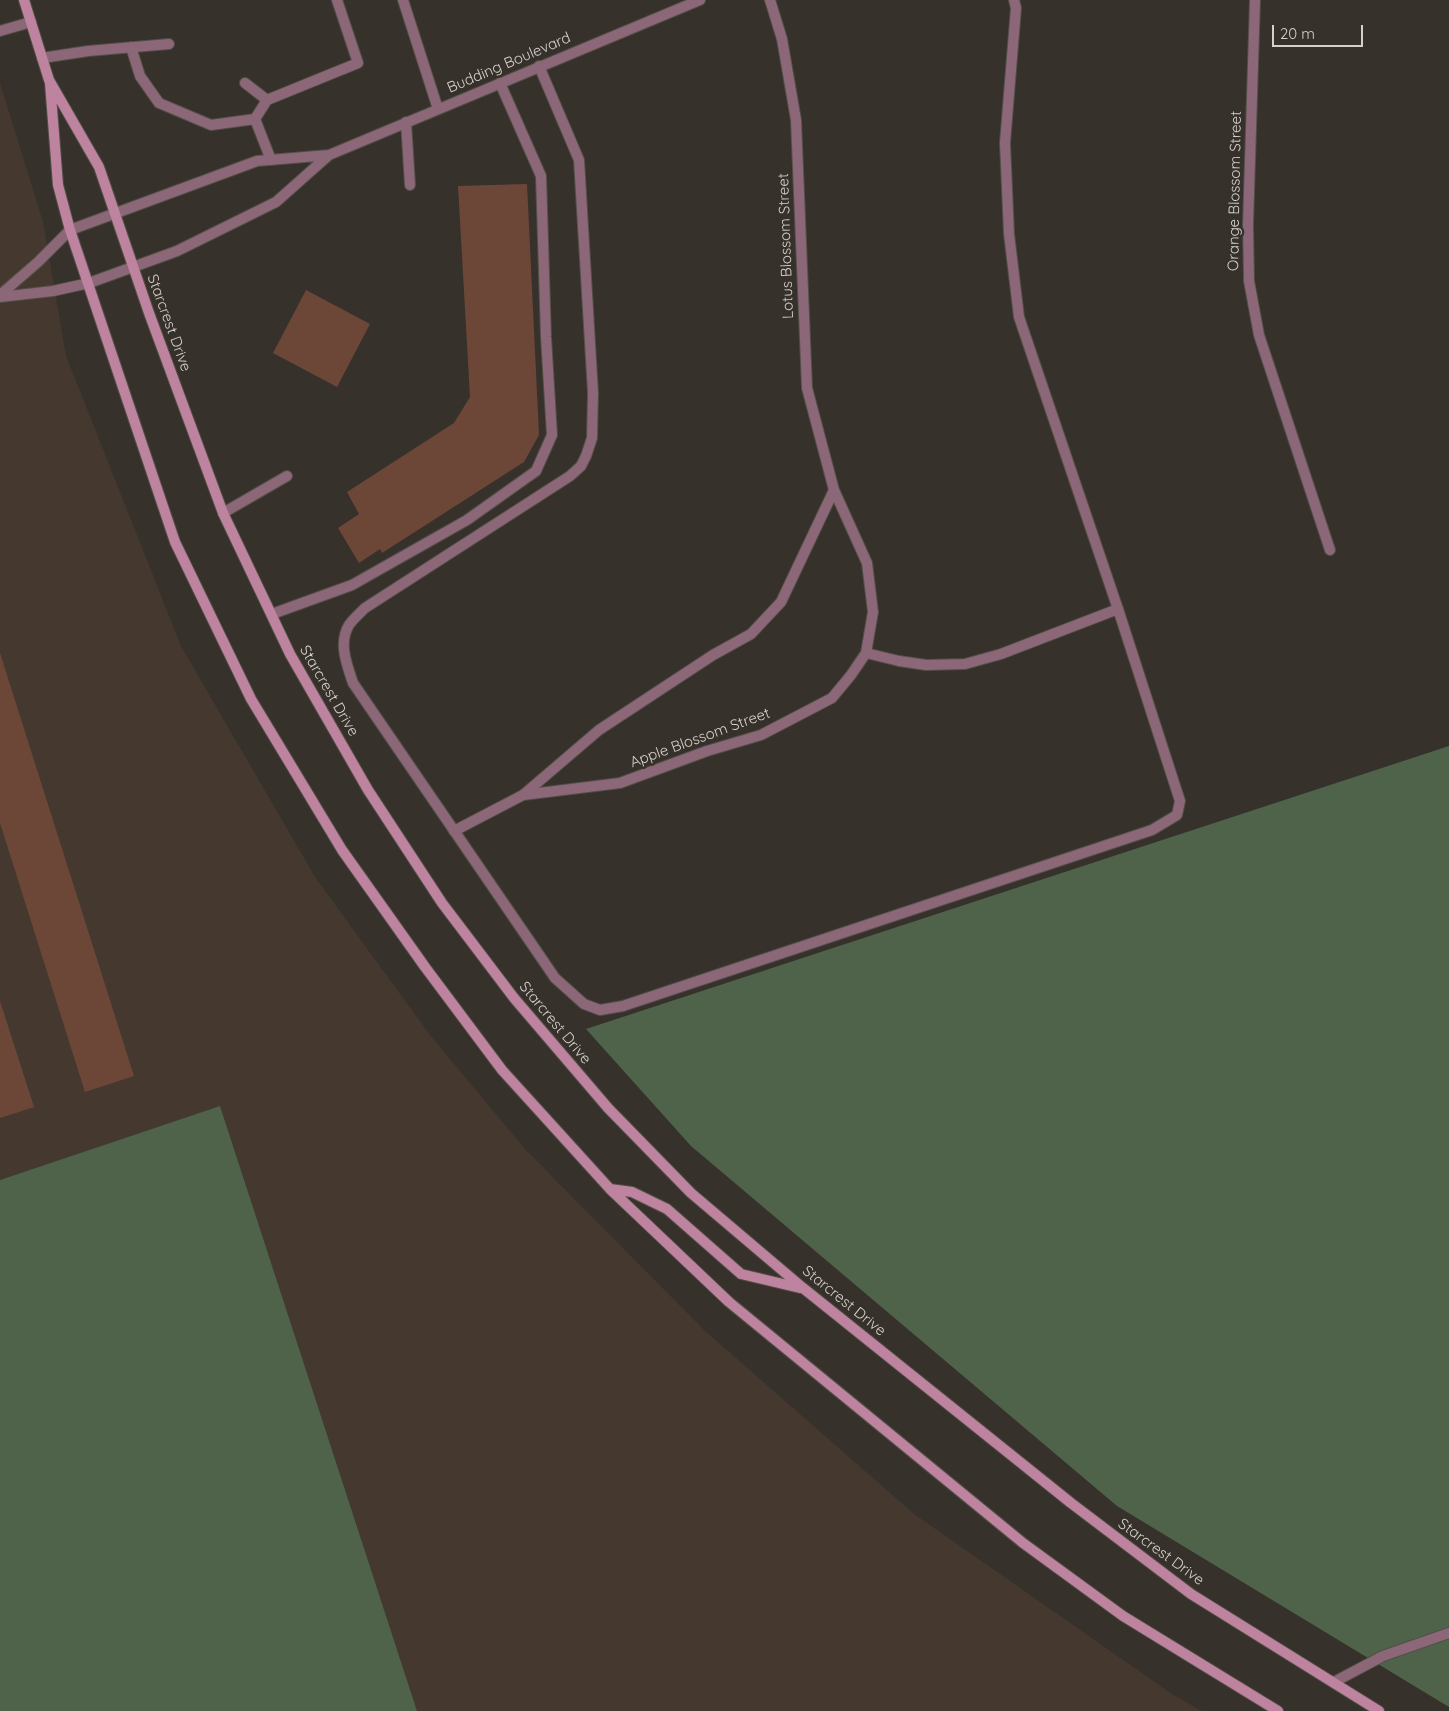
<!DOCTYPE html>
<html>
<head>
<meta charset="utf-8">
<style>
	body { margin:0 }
	#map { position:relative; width:1449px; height:1711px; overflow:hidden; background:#37312b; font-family:Quicksand,sans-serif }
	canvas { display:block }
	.scale { position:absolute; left:1272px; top:25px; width:91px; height:22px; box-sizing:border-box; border:2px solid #d4d0cc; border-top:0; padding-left:6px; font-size:15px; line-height:18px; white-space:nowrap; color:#d4d0cc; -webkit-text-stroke:4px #37312b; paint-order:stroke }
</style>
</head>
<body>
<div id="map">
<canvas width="1449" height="1711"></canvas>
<div class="scale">20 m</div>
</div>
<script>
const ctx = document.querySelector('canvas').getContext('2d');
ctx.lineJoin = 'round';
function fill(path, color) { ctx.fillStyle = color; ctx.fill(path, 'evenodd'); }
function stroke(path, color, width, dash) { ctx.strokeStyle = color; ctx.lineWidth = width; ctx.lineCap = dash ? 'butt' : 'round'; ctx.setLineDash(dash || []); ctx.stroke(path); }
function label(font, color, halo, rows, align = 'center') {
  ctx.font = font + ' Quicksand,sans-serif'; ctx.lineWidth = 5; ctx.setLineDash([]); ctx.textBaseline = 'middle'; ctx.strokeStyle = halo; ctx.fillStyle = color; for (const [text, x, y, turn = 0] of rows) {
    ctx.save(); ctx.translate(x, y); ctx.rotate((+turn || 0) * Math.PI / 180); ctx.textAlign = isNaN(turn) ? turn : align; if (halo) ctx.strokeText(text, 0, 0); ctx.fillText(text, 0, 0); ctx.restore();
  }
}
fill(new Path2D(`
	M0,83l43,139 23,134 115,290 134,231 115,158 95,114 179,181 210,184 258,180 30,17h-785l-197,-605 -220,74z`), '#45392f');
fill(new Path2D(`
	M1449,746v961l-332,-201 -426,-360 -105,-117z
	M220,1106l197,605h-417v-531z`), '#4f634a');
fill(new Path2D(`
	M527,184l12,251 -15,27 -142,91 -2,-4 -21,14 -21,-35 21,-14 -12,-22 107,-69 16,-26 -12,-211z
	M306,290l64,34 -33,63 -64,-34z
	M0,653l134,423 -49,16 -85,-269z
	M0,1001l34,106 -34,11z`), '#6c4738');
const service = new Path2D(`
	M0,31l31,-9
	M131,47l9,29 19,27 52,22 44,-6
	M42,58l46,-7 81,-7
	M539,66l40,94 14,233 -1,45 -6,18 -5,10 -11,10 -205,132c-5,5 -12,11 -16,17 -11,18 -2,40 4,58l202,295 29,26 16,6 23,-4 529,-176 25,-15 3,-14 -62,-192 -99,-292 -10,-83 -4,-91 11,-135 -2,-8
	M245,83l22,17
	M406,122l4,63
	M271,160l-16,-41 12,-19 91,-37 -21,-63
	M0,295l38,-33 32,-32
	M0,297l53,-6 36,-8
	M223,513l64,-37
	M272,614l80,-29 115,-65 69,-49 16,-36 -6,-98 -5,-161 -41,-93
	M1334,1682l49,-26 66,-23`);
const minor = new Path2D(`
	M403,0l35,109
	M1255,0l-7,225 1,56 10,54 71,215
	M866,653l33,8 27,4 39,-1 36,-10 117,-45
	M523,795l97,-12 87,-32 54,-16 71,-37 19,-23 15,-22 7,-41 -6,-49 -33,-73 -27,-102 -11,-268 -14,-81 -12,-39
	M454,831l69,-36 76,-65 114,-75 38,-21 30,-32 53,-112`);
const tertiary = new Path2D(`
	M70,230l187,-69 72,-6 371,-155
	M89,283l88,-32 99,-49 53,-47`);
const secondary = new Path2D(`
	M24,0l25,80 50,87 50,146 74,200 67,141 78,136 74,113 72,95 94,110 83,85 112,95 268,215 120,91 188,117
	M50,83l8,102 12,45 105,312 76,157 91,151 83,117 77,103 108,119 119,113 294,241 100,73 155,95
	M610,1189l22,3 35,17 74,65 59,14`);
stroke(service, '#534e48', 12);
stroke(minor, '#534e48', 12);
stroke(tertiary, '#534e48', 12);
stroke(secondary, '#534e48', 12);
stroke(service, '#8c6778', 10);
stroke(minor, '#8c6778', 10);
stroke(tertiary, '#8c6778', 10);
stroke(secondary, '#be849f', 10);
label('15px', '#d4d0cc', '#37312b', [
	["Budding Boulevard",509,63,-23],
	["Orange Blossom Street",1235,191,-89],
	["Lotus Blossom Street",786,246,-92],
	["Starcrest Drive",169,323,70],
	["Starcrest Drive",329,691,60],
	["Apple Blossom Street",700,738,-20],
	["Starcrest Drive",555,1023,50],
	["Starcrest Drive",844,1301,39],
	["Starcrest Drive",1161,1552,36]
]);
</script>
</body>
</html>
